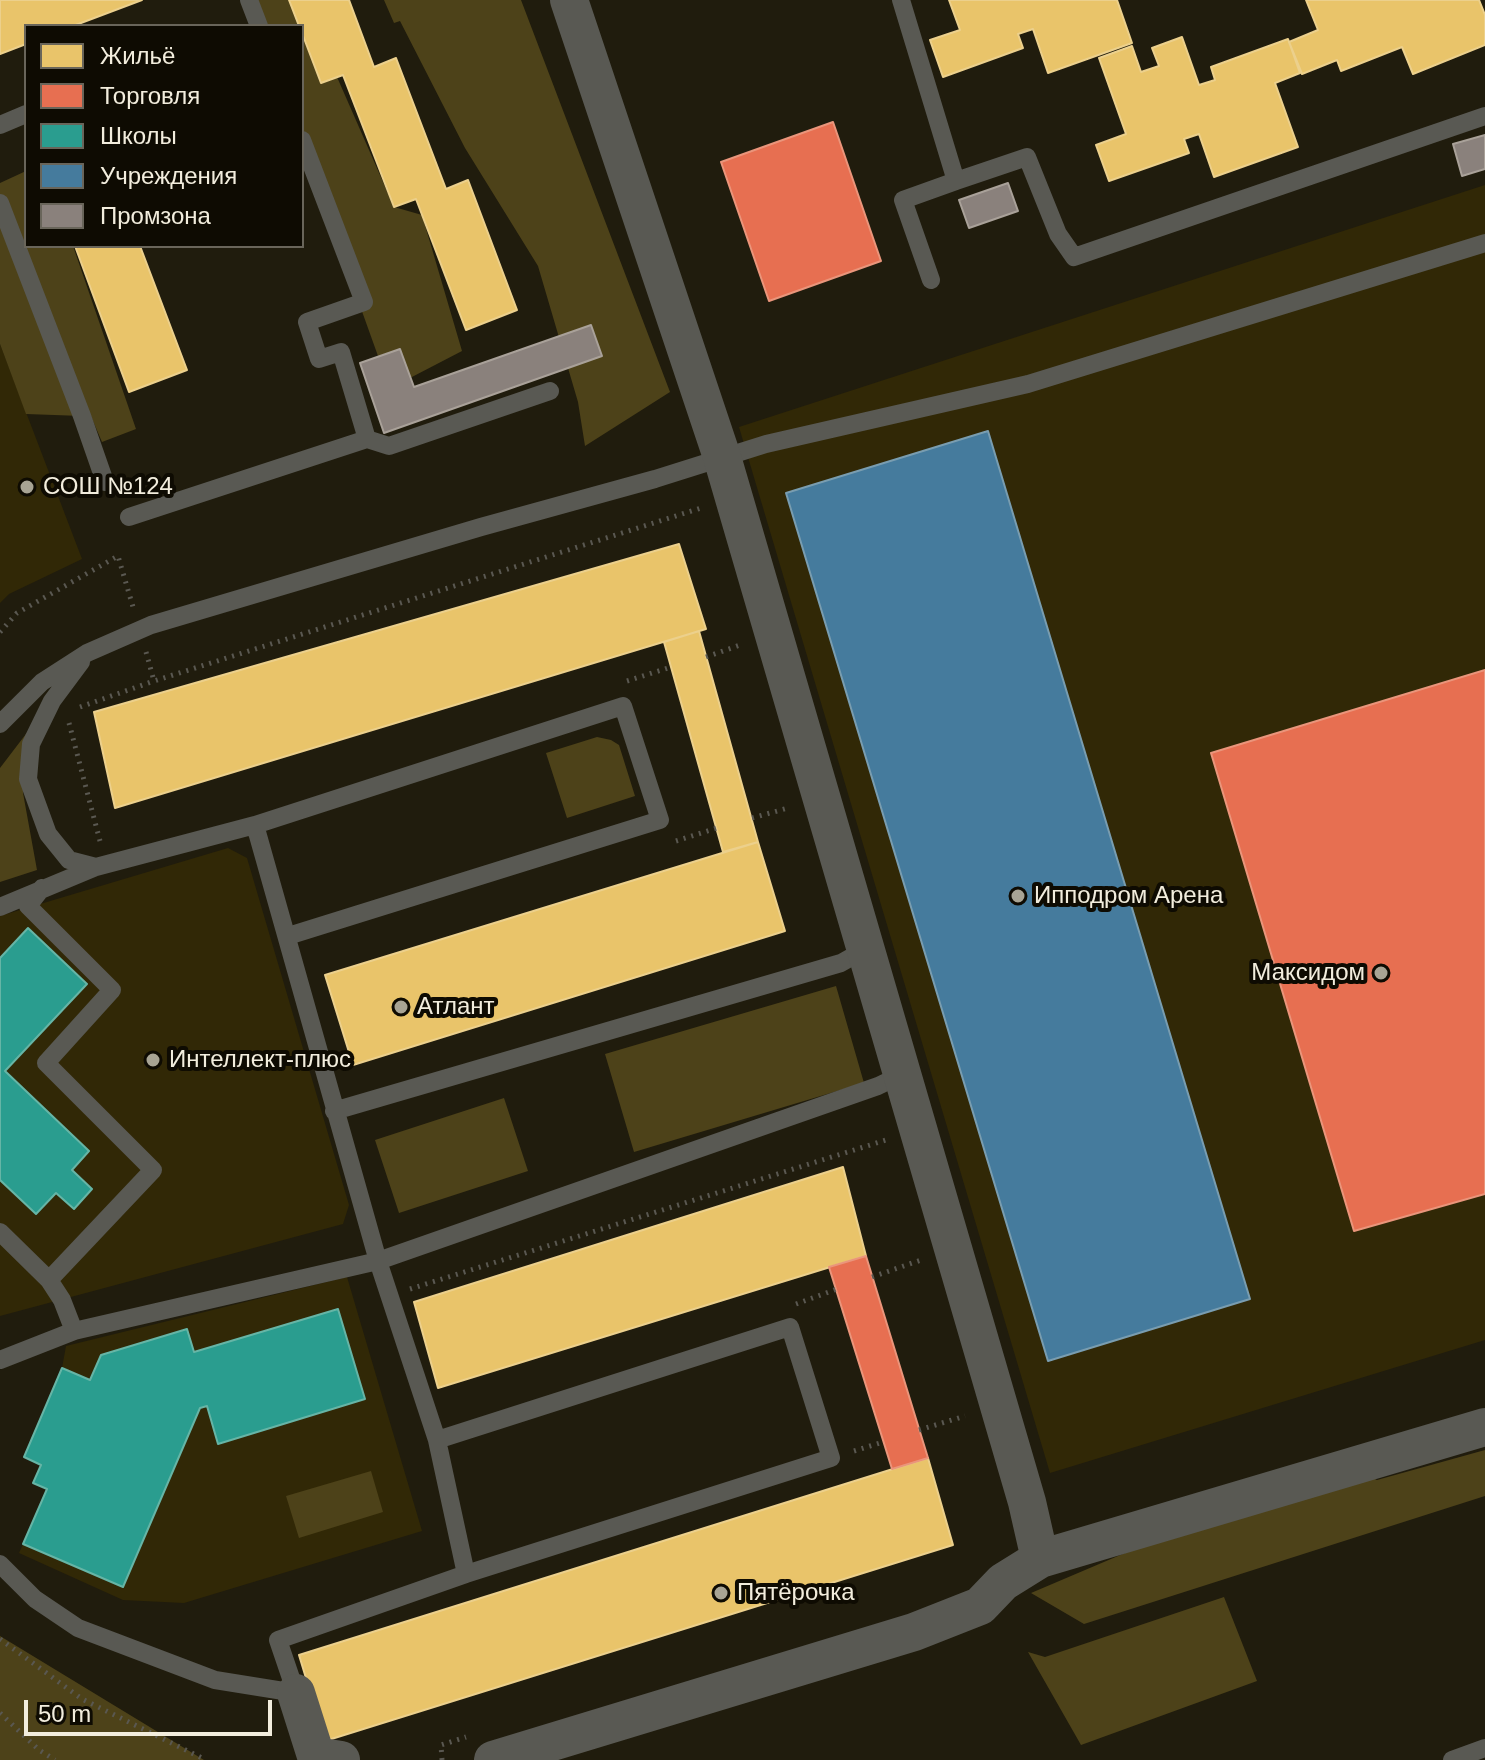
<!DOCTYPE html>
<html>
<head>
<meta charset="utf-8">
<style>
	body { margin:0 }
	#map { position:relative; width:1485px; height:1760px; overflow:hidden; background:#201c0d; font-family:Helvetica,sans-serif }
	canvas { display:block }
	.legend { position:absolute; left:24px; top:24px; width:280px; height:224px; box-sizing:border-box; background:#0e0b02; border:2px solid #69655a; margin:0; padding:10px 14px; list-style:none; font-size:24px; color:#f2eddd }
	.legend li { display:flex; align-items:center; gap:16px; height:40px }
	.legend b { width:40px; border:2px solid #69655a }
	.scale { position:absolute; left:24px; top:1700px; width:248px; height:36px; box-sizing:border-box; border:4px solid #f2eddd; border-top:0; padding-left:10px; font-size:24px; line-height:28px; white-space:nowrap; color:#f2eddd; -webkit-text-stroke:6px #0e0b02; paint-order:stroke }
</style>
</head>
<body>
<div id="map">
<canvas width="1485" height="1760"></canvas>
<ul class="legend">
<li><b style="height:22px;background:#e9c46a"></b>Жильё</li>
<li><b style="height:22px;background:#e76f51"></b>Торговля</li>
<li><b style="height:22px;background:#2a9d8f"></b>Школы</li>
<li><b style="height:22px;background:#457b9d"></b>Учреждения</li>
<li><b style="height:22px;background:#8a817c"></b>Промзона</li>
</ul>
<div class="scale">50 m</div>
</div>
<script>
const ctx = document.querySelector('canvas').getContext('2d');
ctx.lineJoin = 'round';
function fill(path, color) { ctx.fillStyle = color; ctx.fill(path, 'evenodd'); }
function stroke(path, color, width, dash) { ctx.strokeStyle = color; ctx.lineWidth = width; ctx.lineCap = dash ? 'butt' : 'round'; ctx.setLineDash(dash || []); ctx.stroke(path); }
function label(font, color, halo, rows, align = 'center') {
  ctx.font = font + ' Helvetica,sans-serif'; ctx.lineWidth = 8; ctx.setLineDash([]); ctx.textBaseline = 'middle'; ctx.strokeStyle = halo; ctx.fillStyle = color; for (const [text, x, y, turn = 0] of rows) {
    ctx.save(); ctx.translate(x, y); ctx.rotate((+turn || 0) * Math.PI / 180); ctx.textAlign = isNaN(turn) ? turn : align; if (halo) ctx.strokeText(text, 0, 0); ctx.fillText(text, 0, 0); ctx.restore();
  }
}
fill(new Path2D(`
	M1485,185v1155l-435,133 -311,-1046z
	M0,344l82,215 -73,35 -9,9z
	M228,848l19,10 102,347 -6,19 -343,92v-400z
	M347,1277l75,254 -238,72 -61,-3 -104,-47 28,-64 -14,-6 8,-18 -17,-8 38,-89 4,-22z`), '#312806');
fill(new Path2D(`
	M251,0h38l10,26h-39z
	M384,0h137l149,392 -85,54 -7,-44 -40,-136 -73,-118 -65,-127 -6,2z
	M302,33l19,50 16,-6 57,130 28,8 40,136 -52,27 -10,-29 -22,7 -76,-212z
	M26,171v75h47l63,183 -34,13 -94,-220 74,194 -56,-2 -26,-70v-161z
	M74,671l-36,61 -15,61 14,77 -37,12v-114z
	M597,737l14,3 8,5 16,51 -68,22 -21,-65z
	M836,986l28,97 -230,69 -29,-98z
	M504,1098l24,73 -129,42 -24,-73z
	M1485,1450v46l-401,128 -53,-31 308,-131 38,18z
	M371,1471l12,41 -84,26 -13,-42z
	M1224,1597l33,84 -176,64 -53,-93 17,5z
	M0,1636l204,124h-204z`), '#4d4219');
const homes = new Path2D(`
	M0,0h142l-69,26h-47v18l-26,10z
	M289,0h60l25,67 22,-9 50,131 22,-9 49,130 -51,20 -50,-131 -22,8 -51,-132 -22,8 -19,-50v-7h-3z
	M949,0h168l15,43 -84,30 -15,-44 -15,5 5,14 -80,29 -13,-37 30,-10z
	M1306,0h173l6,15v30l-72,29 -11,-27 -61,24 -4,-11 -35,14 -13,-32 29,-12z
	M1182,37l17,48 16,-5 -4,-13 77,-28 12,34 -25,10 23,64 -84,30 -15,-43 -15,5 5,14 -80,28 -13,-36 30,-11 -27,-76 33,-12 9,26 18,-6 -7,-18z
	M75,246h65l47,124 -58,22z
	M679,544l27,85 -591,179 -21,-96z
	M699,631l59,211 -35,10 -59,-210z
	M758,842l27,89 -432,134 -28,-90z
	M843,1167l23,89 -428,132 -24,-86z
	M928,1458l25,87 -628,196 -26,-86z`);
fill(homes, '#e9c46a');
stroke(homes, '#ecd08c', 2);
const shops = new Path2D(`
	M833,122l48,139 -112,40 -48,-139z
	M1485,670v524l-131,37 -143,-478z
	M866,1256l62,202 -36,11 -63,-202z`);
fill(shops, '#e76f51');
stroke(shops, '#ea957b', 2);
const schools = new Path2D(`
	M28,928l59,56 -82,87 84,80 -17,19 20,19 -18,20 -18,-16 -20,21 -36,-34v-222z
	M338,1309l27,90 -147,45 -11,-38 -7,2 -77,179 -100,-43 24,-55 -14,-6 8,-18 -17,-8 38,-89 28,12 11,-25 86,-26 7,23z`);
fill(schools, '#2a9d8f');
stroke(schools, '#66b5a6', 2);
const public = new Path2D(`
	M988,431l262,868 -202,62 -262,-868z`);
fill(public, '#457b9d');
stroke(public, '#799db0', 2);
const industry = new Path2D(`
	M1485,135v34l-23,7 -9,-32z
	M1008,183l10,28 -49,17 -10,-28z
	M591,325l11,31 -218,77 -24,-70 40,-14 14,38z`);
fill(industry, '#8a817c');
stroke(industry, '#a9a199', 2);
stroke(new Path2D(`
	M0,632l17,-19 101,-57 15,51
	M146,652l8,29 547,-173
	M706,657l37,-13
	M627,681l44,-14
	M80,707l74,-26
	M69,723l31,118
	M752,818l36,-10
	M676,841l41,-13
	M872,1277l49,-17
	M410,1289l476,-149
	M796,1304l41,-15
	M919,1430l46,-14
	M854,1451l29,-9
	M0,1639l82,60 124,61
	M0,1713l39,37 16,10
	M442,1760l-1,-15 25,-8`), '#5a5851', 5, [2, 6]);
stroke(new Path2D(`
	M249,0l10,26
	M901,0l55,181 71,-24 31,77 16,23 411,-141
	M0,125l26,-11
	M0,203l82,213 23,66
	M931,280l-28,-80 53,-19
	M367,439l22,7 161,-55
	M129,517l238,-78 -26,-87 -22,7 -12,-37 57,-20 -62,-162
	M0,724l42,-42 45,-29 64,-28 330,-98 174,-48 111,-35 262,-60 457,-141
	M255,825l368,-119 37,114 -372,116
	M42,888l-14,18 84,84 -66,73 107,107 -104,110
	M0,907l96,-40
	M334,1111l507,-148 23,-13
	M0,1232l49,48 13,20 12,31
	M0,1360l74,-29 304,-70 -123,-436 -159,42 -27,-7 -21,-26 -20,-55 3,-35 21,-43 29,-39
	M437,1440l353,-113 41,131 -365,116
	M0,1564l35,35 43,29 137,52 81,13 -18,-53 188,-66 -29,-134 -59,-179 500,-175 25,-12
	M1452,1760l33,-12`), '#595953', 18);
stroke(new Path2D(`
	M569,0l153,457 305,1045 13,57
	M296,1693l20,63 25,4
	M493,1760l421,-128 66,-26 23,-24 37,-23 445,-132`), '#595953', 38);
for (const [x, y, r, color] of [
	[27,487,8,"#a8a494"],
	[1018,896,8,"#a8a494"],
	[1381,973,8,"#a8a494"],
	[401,1007,8,"#a8a494"],
	[153,1060,8,"#a8a494"],
	[721,1593,8,"#a8a494"]
]) { const dot = new Path2D(); dot.arc(x, y, r, 0, 2 * Math.PI); ctx.fillStyle = color; ctx.fill(dot); stroke(dot, '#0e0b02', 3); }
label('24px', '#f2eddd', '#0e0b02', [
	["СОШ №124",43,487],
	["Ипподром Арена",1034,896],
	["Максидом",1365,973,"right"],
	["Атлант",417,1007],
	["Интеллект-плюс",169,1060],
	["Пятёрочка",737,1593]
], 'left');
</script>
</body>
</html>
